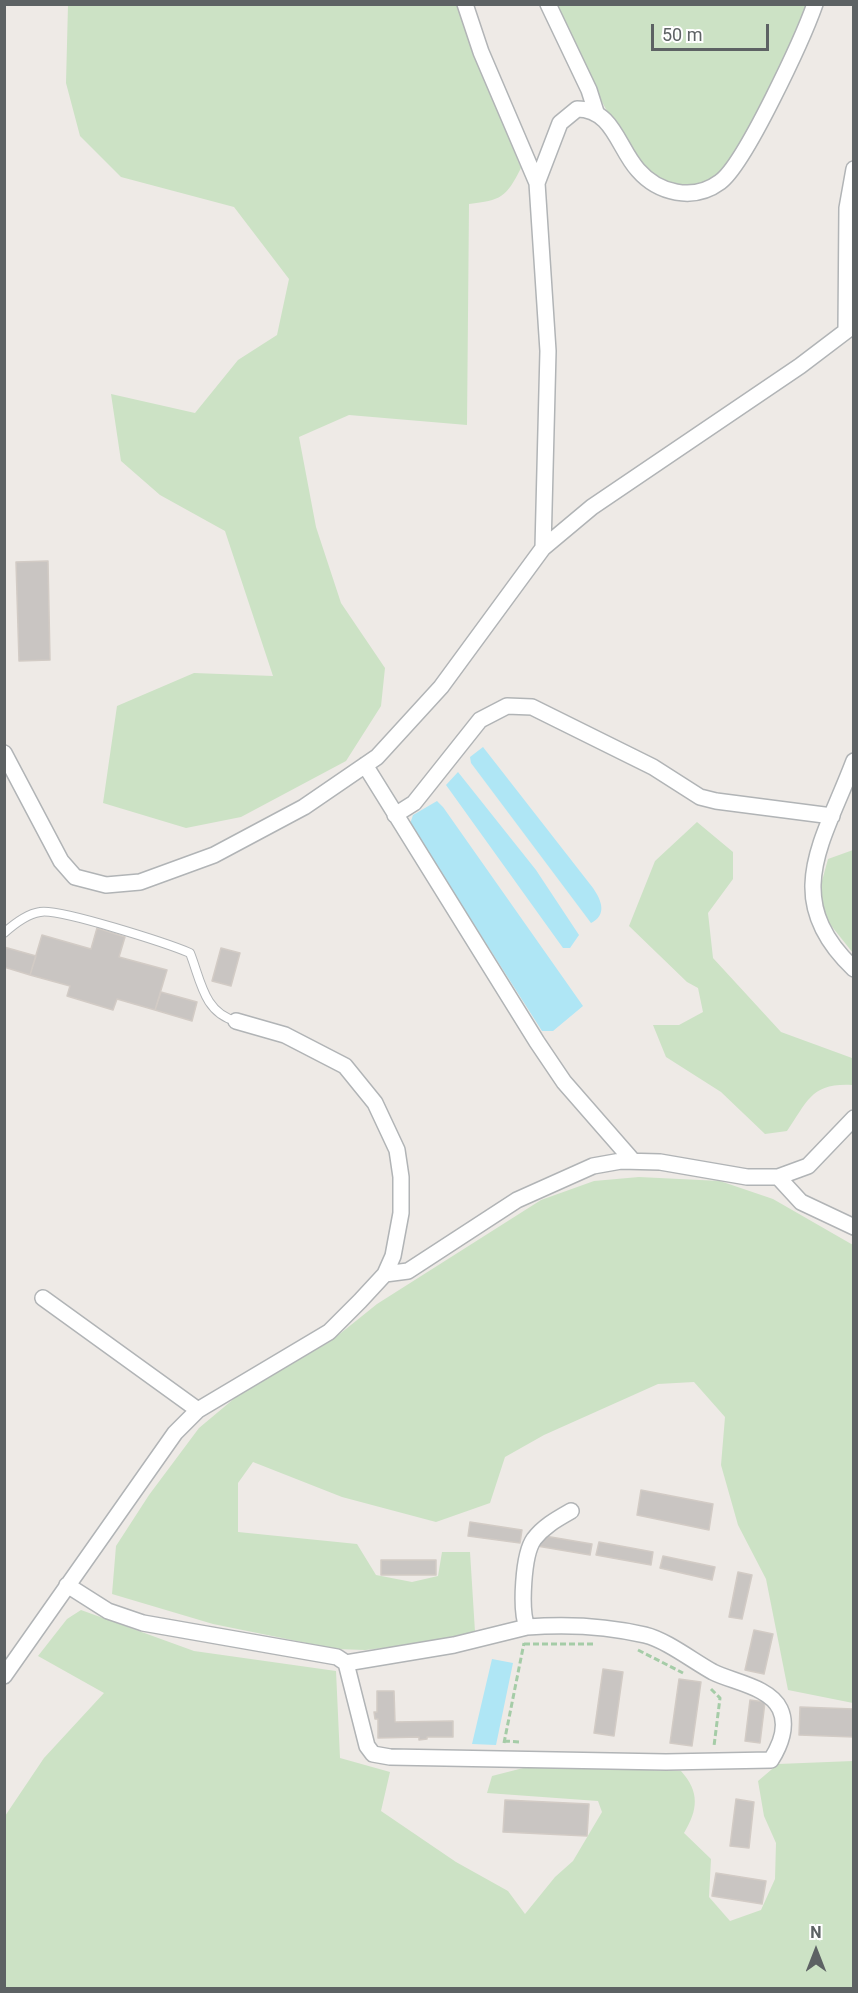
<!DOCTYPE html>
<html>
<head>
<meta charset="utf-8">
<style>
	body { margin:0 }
	#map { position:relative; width:858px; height:1993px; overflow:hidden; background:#eeeae6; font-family:Roboto,sans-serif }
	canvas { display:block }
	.frame { position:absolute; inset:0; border:6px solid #5d6264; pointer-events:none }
	.north { position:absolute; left:786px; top:1921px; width:60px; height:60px; -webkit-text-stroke:4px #fff; paint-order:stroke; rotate:0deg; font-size:16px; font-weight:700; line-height:24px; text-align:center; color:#5d6264 }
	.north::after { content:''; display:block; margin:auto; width:21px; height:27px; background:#5d6264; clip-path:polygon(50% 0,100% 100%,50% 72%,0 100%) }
	.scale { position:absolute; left:651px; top:24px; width:118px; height:27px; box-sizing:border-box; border:3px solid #5d6264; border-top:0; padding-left:8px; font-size:18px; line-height:21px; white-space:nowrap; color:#5d6264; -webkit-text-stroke:4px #fff; paint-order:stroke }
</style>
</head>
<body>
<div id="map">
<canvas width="858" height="1993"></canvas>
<div class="frame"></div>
<div class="north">N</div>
<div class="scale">50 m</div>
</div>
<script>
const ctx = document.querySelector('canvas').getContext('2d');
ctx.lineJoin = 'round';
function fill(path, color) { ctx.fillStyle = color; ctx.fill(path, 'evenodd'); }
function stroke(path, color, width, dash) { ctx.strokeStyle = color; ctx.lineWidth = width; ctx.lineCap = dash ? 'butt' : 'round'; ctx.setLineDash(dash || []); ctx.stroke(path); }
fill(new Path2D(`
	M68,5h392l4,21 57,142c-15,30 -20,32 -52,36l-2,221 -118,-10 -50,22 17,90 25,76 44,65 -4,38 -35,55 -105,56 -55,11 -83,-25 14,-97 77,-33 79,3 -48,-145 -65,-36 -39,-34 -10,-67 84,19 43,-53 39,-25 12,-56 -55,-72 -113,-30 -41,-41 -14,-53z
	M554,5h253c-17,40 -36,79 -56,118 -9,17 -18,42 -33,55 -19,15 -50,11 -68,-4 -10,-8 -18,-22 -25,-33 -28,-43 -48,-90 -71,-136z
	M697,822l36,30v27l-25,34 5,45 68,74 71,26v27c-41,-2 -44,16 -65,46l-22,3 -44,-42 -55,-35 -13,-32h26l24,-13 -5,-24 -11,-6 -58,-56 26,-65z
	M853,850v103l-28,-35 -6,-26 9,-33z
	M639,1177l81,4 53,18 80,46v458l-65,-13 -22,-111 -28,-54 -17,-60 4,-48 -31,-35 -36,2 -114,51 -39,22 -15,46 -54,19 -94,-25 -89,-35 -15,21v49l119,12 19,31 36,7 26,-6 4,-24h28l5,80 -65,13 -45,5 -29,-1 -123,-25 -101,-30 4,-48 33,-51 50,-67 43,-36 89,-51 46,-37 164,-104 53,-19z
	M81,1610l113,41 142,20 4,87 50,14 -9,39 75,51 52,29 17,23 30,-37 18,-16 29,-49 -4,-11 -111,-8 5,-17 39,-10 150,5c19,21 17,39 3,62l27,26 -2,38 21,24 31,-11 14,-31 1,-36 -12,-27 -6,-35 20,-17 75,-3v227h-848v-172l39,-58 60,-65 -66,-37 29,-37z`), '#cce2c5');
fill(new Path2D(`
	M483,747l110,141c9,13 14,27 -2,35l-120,-160 -1,-6z
	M458,772l78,98 43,65 -9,13h-7l-117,-163z
	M437,801l6,6 140,199 -30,25h-11l-132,-207 3,-9z
	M492,1659l21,4 -17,82 -24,-1z`), '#afe6f5');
const building = new Path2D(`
	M48,561l2,99 -31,1 -3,-99z
	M97,928l28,9 -6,20 48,13 -12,40 -38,-11 -4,11 -46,-14 3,-10 -40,-11 12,-40 49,14z
	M4,947l32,9 -6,19 -26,-8z
	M221,948l19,5 -9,33 -19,-5z
	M161,992l36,10 -5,19 -37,-11z
	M641,1490l72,14 -4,26 -72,-15z
	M470,1522l52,8 -2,13 -52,-7z
	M539,1535l53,9 -2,11 -53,-9z
	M599,1542l54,10 -2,13 -55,-10z
	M663,1556l52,11 -3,13 -52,-12z
	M381,1560h55v15h-55z
	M738,1572l14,3 -10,44 -13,-2z
	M754,1630l19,4 -9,40 -19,-4z
	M603,1669l20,3 -9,64 -20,-3z
	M679,1679l22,3 -9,64 -22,-3z
	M377,1691h17l1,31 58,-1v16h-26v2l-8,1v-3l-41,1v-19h-3l-1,-7h3z
	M750,1700l15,2 -5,41 -15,-2z
	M800,1707l54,2v28l-55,-2z
	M736,1799l18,3 -5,46 -19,-2z
	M505,1800l84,4 -2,32 -84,-4z
	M716,1873l50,8 -4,23 -50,-8z`);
fill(building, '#c9c5c2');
stroke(building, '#d2cbc5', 1.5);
const service = new Path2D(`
	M4,933c10,-9 23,-19 36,-21 19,-4 129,32 150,41 11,28 14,60 46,68`);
const minor = new Path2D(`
	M465,4l16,48 56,131
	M548,4l41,86 7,22
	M846,329l1,-121 7,-39
	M543,548l5,-197 -11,-168 23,-60 17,-14c36,0 41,39 61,61 20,23 55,32 82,12 25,-18 83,-144 95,-178
	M4,753l57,108 14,16 31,8 34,-3 74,-27 90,-48 73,-50 64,-70 102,-139 49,-41 208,-141 54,-41
	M854,761c-30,80 -75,137 0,208
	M365,765l172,277 27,40 69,79
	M395,815l19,-12 66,-83 27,-14 25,1 121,60 47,30 16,4 116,15
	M778,1177l23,25 53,25
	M385,1274l23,-3 109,-71 76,-34 28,-5 39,1 87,15h31l30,-11 46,-48
	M43,1298l155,112
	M67,1585l41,26 35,12 194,34 9,6 21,83 6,8 17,3 276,5 105,-2c9,-14 17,-34 9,-51 -10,-22 -47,-27 -67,-37 -20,-11 -47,-32 -68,-37 -38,-9 -79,-11 -118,-8 -7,-17 -4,-73 7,-88 10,-13 23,-20 37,-28
	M346,1663l108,-18 73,-18
	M4,1676l171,-243 23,-23 131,-78 31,-31 25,-27 8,-18 8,-43v-36l-4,-27 -22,-47 -30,-37 -60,-31 -49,-14`);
stroke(service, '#b1b4b6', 10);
stroke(minor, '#b1b4b6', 18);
stroke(new Path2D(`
	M524,1644h72
	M638,1650l45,23
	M711,1689l9,9 -6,48
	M504,1741l17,1
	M504,1743l20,-100`), '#a5cca7', 3, [6, 3]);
stroke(service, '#fff', 8);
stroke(minor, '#fff', 15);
</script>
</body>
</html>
